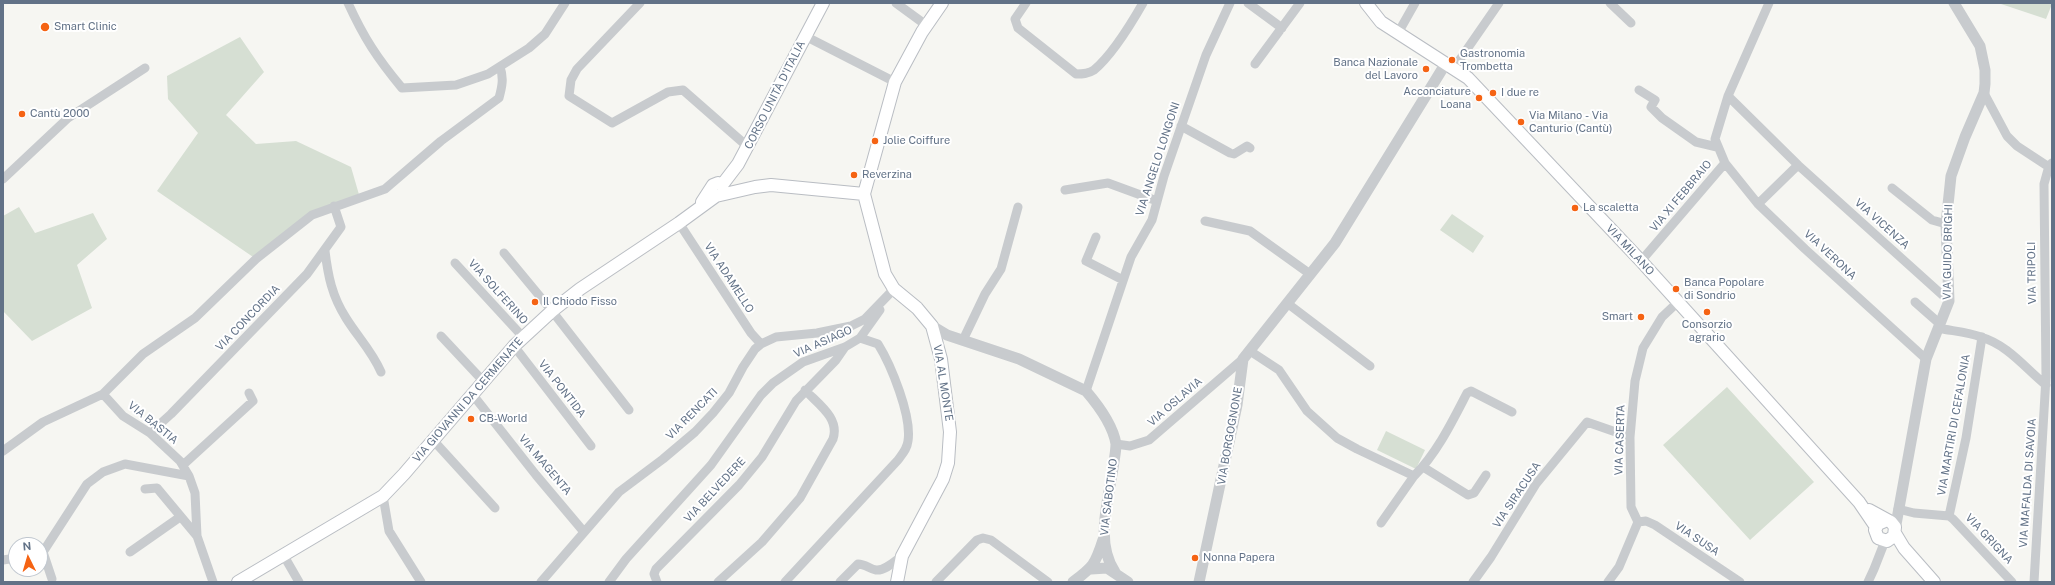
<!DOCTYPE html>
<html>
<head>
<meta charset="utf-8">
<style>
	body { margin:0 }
	#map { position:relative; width:2055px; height:585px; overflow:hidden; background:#f6f6f2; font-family:"Public Sans",sans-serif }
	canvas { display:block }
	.frame { position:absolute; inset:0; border:4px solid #627287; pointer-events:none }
	.north { position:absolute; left:8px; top:537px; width:40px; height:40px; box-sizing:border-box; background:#fff; border:1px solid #c0c7cf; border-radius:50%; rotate:355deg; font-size:11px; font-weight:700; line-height:16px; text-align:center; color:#627287 }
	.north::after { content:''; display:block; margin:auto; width:14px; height:18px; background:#f56313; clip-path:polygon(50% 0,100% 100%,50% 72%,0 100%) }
</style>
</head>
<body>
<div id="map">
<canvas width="2055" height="585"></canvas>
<div class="frame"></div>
<div class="north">N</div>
</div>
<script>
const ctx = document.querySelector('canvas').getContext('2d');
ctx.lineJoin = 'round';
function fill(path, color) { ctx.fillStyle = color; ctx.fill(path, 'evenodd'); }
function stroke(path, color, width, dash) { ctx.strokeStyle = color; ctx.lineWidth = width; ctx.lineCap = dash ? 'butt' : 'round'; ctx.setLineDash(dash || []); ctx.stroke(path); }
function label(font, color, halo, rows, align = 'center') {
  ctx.font = font + ' "Public Sans",sans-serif'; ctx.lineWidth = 4; ctx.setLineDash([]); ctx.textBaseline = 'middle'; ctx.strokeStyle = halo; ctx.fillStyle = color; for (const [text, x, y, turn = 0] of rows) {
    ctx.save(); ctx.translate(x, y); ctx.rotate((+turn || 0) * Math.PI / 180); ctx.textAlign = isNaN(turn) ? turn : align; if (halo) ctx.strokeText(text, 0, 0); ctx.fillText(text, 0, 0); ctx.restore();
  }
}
fill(new Path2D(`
	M1998,3h54v1l-6,15z
	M240,37l24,35 -38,43 30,29 40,-3 55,26 9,31 -48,17 -56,44 -99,-68 41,-58 -30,-34 -1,-23z
	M19,207l16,26 58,-20 14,26 -30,26 15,43 -60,33 -29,-30v-95z
	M1452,214l32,22 -11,17 -33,-23z
	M1727,387l87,95 -64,58 -87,-95z
	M1386,431l39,19 -9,19 -39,-19z`), '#d6dfd3');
const secondary = new Path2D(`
	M1366,3l15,19 87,56 173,183 218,241 17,25
	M722,185l16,-21 85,-161
	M702,202l11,-17 5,-2 4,2
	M1869,510l22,12 4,5 -1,9 -7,5 -9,-3 -3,-8 3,-6 7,-3
	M1895,533l9,15 30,34
	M238,582l145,-86 21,-22 110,-128 38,-35 28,-22 99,-66 37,-27 39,-9 16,-2 93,9
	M897,582l5,-26 41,-77 5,-16 2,-31 -9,-73 -9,-33 -15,-18 -23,-19 -9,-15 -21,-80 31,-112 27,-50 20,-29`);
stroke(secondary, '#b9bdc3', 14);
stroke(new Path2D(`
	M348,3c16,35 29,55 54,85l54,-3 32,-11 41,-26 16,-14 20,-31
	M640,3l-63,66 -6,11 -2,16 43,27 56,-31 15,-2 65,57
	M896,3l30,22
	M1026,3l-11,16 3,9 58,46c6,0 12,0 18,-4 18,-15 37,-46 49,-67
	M1248,3l34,25
	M1610,3l21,20
	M1398,33l17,-30
	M805,36l90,46
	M1255,64l45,-61
	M1454,68l45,-65
	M1639,90l16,10 -4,7 11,11 34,24 21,5
	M1984,93l23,43 10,10 35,23
	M1728,96l70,69 -40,39
	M1181,126l49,27 4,1 13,-8 3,2
	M1725,163l33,41 47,45 121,110
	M1798,165l151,136
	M3,179l65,-61 77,-50
	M1892,188l40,32 14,4
	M1065,190l43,-7 49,18
	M1205,221l45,10 60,43
	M679,223l72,110 10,11
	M1096,237l-10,24 37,19
	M325,251c3,25 7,45 21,67 11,18 26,33 35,54
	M504,253l48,58 77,99
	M1641,261l84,-98 -10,-24 13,-43 41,-93
	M455,263l68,74
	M1915,302l25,22
	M1287,303l83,63
	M1938,328c14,3 30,4 43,9 27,8 44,31 65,48
	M441,336l43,46
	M963,340l22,-46 16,-25 17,-62
	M514,346l77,100
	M1250,351l29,19 28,41 30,27 20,11 57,27 -33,47
	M1086,391l45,-134 21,-37 12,-44 42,-121 24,-52
	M103,394l20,22 27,17 30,28 9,15 6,17 2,43 16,46
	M473,395l63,80 48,57
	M150,433l21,-19 136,-140 34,-47 -7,-21
	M433,440l62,68
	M1116,444l14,2 19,-6 94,-81
	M3,451l40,-29 60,-28 40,-40 52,-36 61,-59 56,-44 73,-26 56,-48 58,-43c3,-11 5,-20 1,-31
	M183,465l70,-64 -4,-8
	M1423,467l45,28 6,-2 12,-18
	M1414,476c23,-23 38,-54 53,-83l4,-2 41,21
	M145,489l12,-1 40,48
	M383,496l6,35 32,51
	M1898,509l16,4 35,3 4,3 59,63
	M1949,516l17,-78 16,-101
	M1638,522l-7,-15 -1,-70 5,-56 8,-33 19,-31 16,-15
	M1638,522l8,-1 9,4 85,57
	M43,552l9,27
	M130,552l50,-35
	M40,553l3,-1 44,-68 16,-12 22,-8 64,12
	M284,556l15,26
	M3,560l13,-2
	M541,582l78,-90 44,-33 32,-27 18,-19 16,-20 14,-26 12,-18 6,-5 15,-7 41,-4 34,-7 14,-7 29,-30
	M609,582l17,-23 85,-94 50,-70 12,-12 30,-21 42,-15 15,-9 20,-28
	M657,582l-3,-8 2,-5 83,-84 23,-28 34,-56 40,-41 9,-13
	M718,582l44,-40 38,-44 33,-59c7,-21 -15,-35 -28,-49
	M785,582l113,-122c5,-7 9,-11 10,-19 4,-25 -17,-76 -30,-97l-18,-6
	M840,582l18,-18c7,0 12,5 18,6 9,1 19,-9 26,-14
	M936,582l41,-42 6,-2 8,2 57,42
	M1473,582l18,-25 45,-73 51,-62 43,15
	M1608,582l11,-15 19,-45
	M1868,582l6,-13 11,-28
	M2034,582l12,-205 -2,-193 5,-18 3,-3`), '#c8cbce', 9);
stroke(new Path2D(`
	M932,326l15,9 72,24 67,32c12,14 27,34 30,53 0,7 -2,17 -3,24 -5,34 -18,74 2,104
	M1895,530l31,-171 23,-58 -3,-77 5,-48 14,-39 19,-44 1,-9v-14l-5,-24 -26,-43
	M1091,569l16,-1 21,14
	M1073,582c20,-15 22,-17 30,-42
	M1199,582l38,-177 6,-46 92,-116 111,-180`), '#c8cbce', 11);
stroke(secondary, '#fff', 12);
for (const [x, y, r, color] of [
	[45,27,5,"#f56313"],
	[1452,60,4,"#f56313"],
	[1426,69,4,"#f56313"],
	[1493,93,4,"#f56313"],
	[1479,98,4,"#f56313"],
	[22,114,4,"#f56313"],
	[1521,122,4,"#f56313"],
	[875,141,4,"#f56313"],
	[854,175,4,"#f56313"],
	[1575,208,4,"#f56313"],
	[1676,289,4,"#f56313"],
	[535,302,4,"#f56313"],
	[1707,312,4,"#f56313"],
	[1641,317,4,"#f56313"],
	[471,419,4,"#f56313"],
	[1195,558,4,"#f56313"]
]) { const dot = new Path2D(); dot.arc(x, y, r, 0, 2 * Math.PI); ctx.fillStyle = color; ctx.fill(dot); stroke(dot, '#fff', 1.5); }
label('11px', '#627287', '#fff', [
	["Smart Clinic",54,27],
	["Gastronomia",1460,54],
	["Trombetta",1460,67],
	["Banca Nazionale",1418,63,"right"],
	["del Lavoro",1418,76,"right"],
	["Acconciature",1471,92,"right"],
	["Loana",1471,105,"right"],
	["I due re",1501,93],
	["Cantù 2000",30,114],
	["Via Milano - Via",1529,116],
	["Canturio (Cantù)",1529,129],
	["Jolie Coiffure",883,141],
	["Reverzina",862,175],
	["La scaletta",1583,208],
	["Banca Popolare",1684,283],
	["di Sondrio",1684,296],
	["Il Chiodo Fisso",543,302],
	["Smart",1633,317,"right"],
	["Consorzio",1707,325,"center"],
	["agrario",1707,338,"center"],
	["CB-World",479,419],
	["Nonna Papera",1203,558]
], 'left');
label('11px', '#627287', '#fff', [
	["CORSO UNITÀ D'ITALIA",775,95,-63],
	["VIA ANGELO LONGONI",1158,159,-72],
	["VIA XI FEBBRAIO",1681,196,-50],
	["VIA VICENZA",1882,224,42],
	["VIA MILANO",1630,250,47],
	["VIA GUIDO BRIGHI",1948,252,-89],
	["VIA VERONA",1830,255,43],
	["VIA TRIPOLI",2032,273,-91],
	["VIA ADAMELLO",729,278,57],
	["VIA SOLFERINO",498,292,48],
	["VIA CONCORDIA",248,318,-46],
	["VIA ASIAGO",823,342,-24],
	["VIA AL MONTE",943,383,81],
	["VIA PONTIDA",562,389,52],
	["VIA GIOVANNI DA CERMENATE",468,400,-49],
	["VIA OSLAVIA",1175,402,-41],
	["VIA RENCATI",692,414,-45],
	["VIA BASTIA",153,423,39],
	["VIA MARTIRI DI CEFALONIA",1954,425,-80],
	["VIA BORGOGNONE",1230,436,-80],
	["VIA CASERTA",1620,440,-88],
	["VIA MAGENTA",545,465,50],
	["VIA MAFALDA DI SAVOIA",2028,483,-86],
	["VIA BELVEDERE",715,490,-47],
	["VIA SIRACUSA",1517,495,-56],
	["VIA SABOTINO",1109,497,-83],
	["VIA SUSA",1697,539,34],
	["VIA GRIGNA",1989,539,47]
]);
</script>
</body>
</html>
